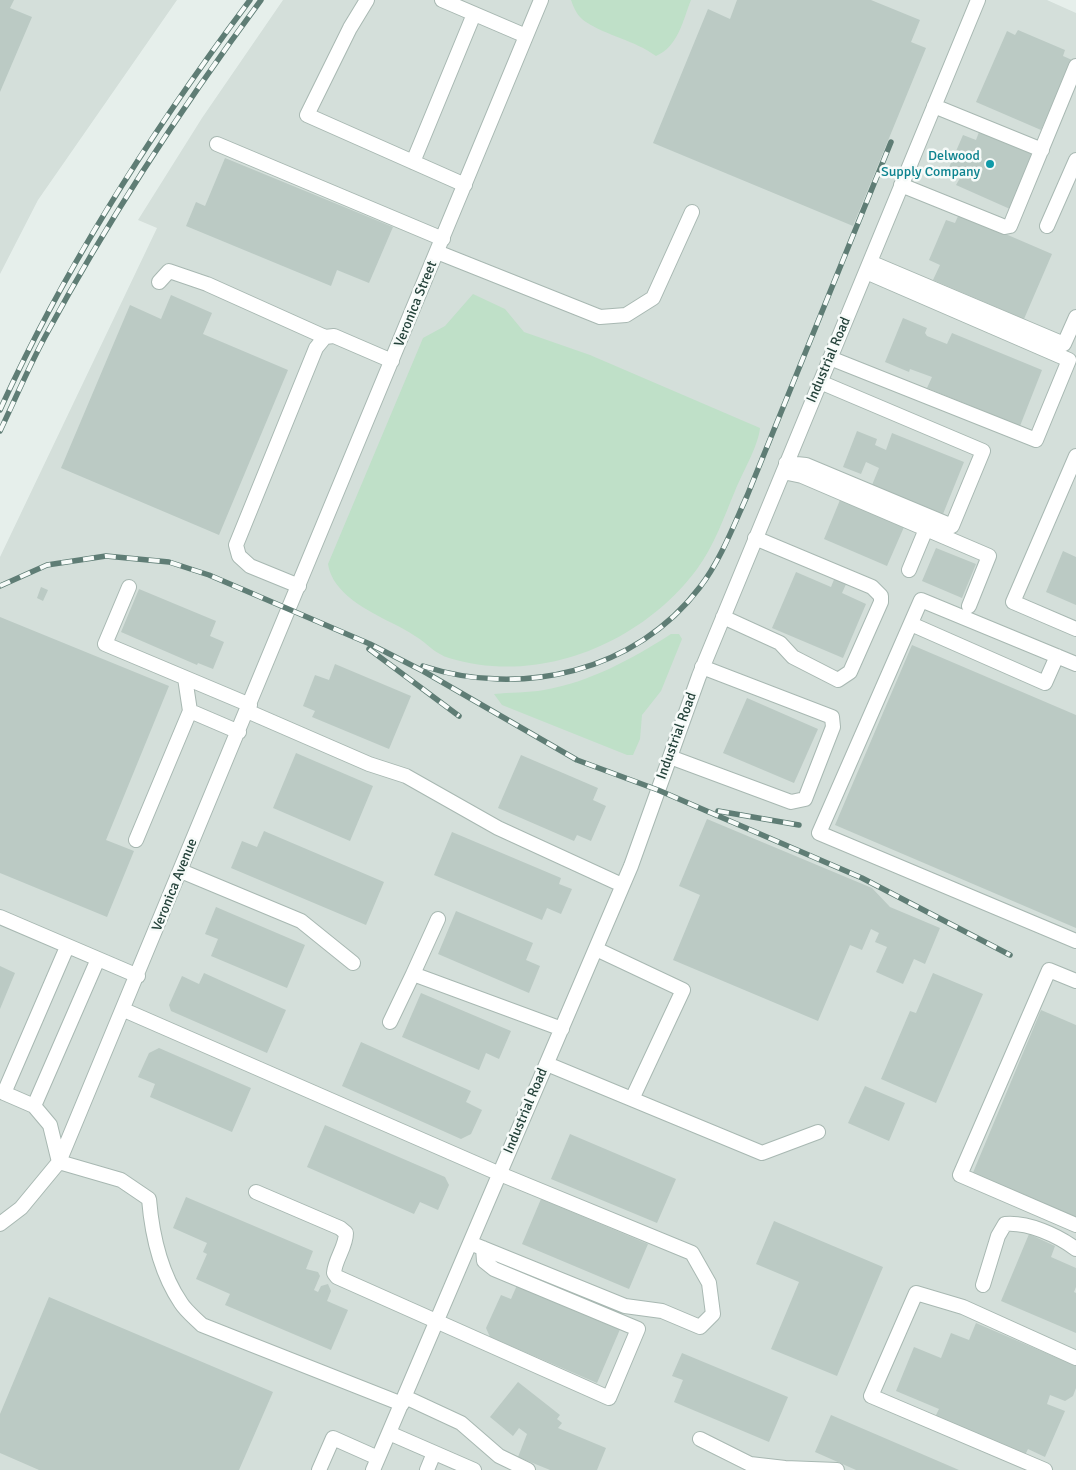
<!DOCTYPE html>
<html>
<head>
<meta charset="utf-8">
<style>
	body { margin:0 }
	canvas { display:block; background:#e6efeb }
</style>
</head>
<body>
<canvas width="1076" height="1470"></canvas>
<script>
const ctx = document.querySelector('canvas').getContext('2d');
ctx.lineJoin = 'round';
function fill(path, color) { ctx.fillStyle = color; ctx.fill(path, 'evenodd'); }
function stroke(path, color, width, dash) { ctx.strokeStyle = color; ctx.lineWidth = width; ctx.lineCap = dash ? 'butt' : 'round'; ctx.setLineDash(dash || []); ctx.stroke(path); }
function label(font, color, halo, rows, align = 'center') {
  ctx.font = font + ' Signika,sans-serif'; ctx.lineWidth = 5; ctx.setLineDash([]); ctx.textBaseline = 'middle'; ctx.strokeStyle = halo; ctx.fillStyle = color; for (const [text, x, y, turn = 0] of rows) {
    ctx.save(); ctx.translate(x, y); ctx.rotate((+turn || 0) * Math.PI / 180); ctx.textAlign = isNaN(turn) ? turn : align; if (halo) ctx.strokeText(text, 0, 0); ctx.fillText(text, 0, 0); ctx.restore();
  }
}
fill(new Path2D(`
	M0,0h177l-139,200 -38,74z
	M283,0h764l29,13v1457h-1076v-913l157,-329 -19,-8 64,-102z`), '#d4dfda');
fill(new Path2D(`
	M571,0h120c-8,20 -13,47 -35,56 -22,-16 -49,-20 -70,-34 -8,-5 -12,-13 -15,-22z
	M473,294l32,15 19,23 66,23 170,73c-2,19 -18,45 -25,63 -11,26 -21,55 -38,78 -55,74 -157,117 -248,89 -14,-4 -22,-15 -34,-22 -7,-5 -15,-9 -23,-13 -24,-12 -60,-30 -64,-59l95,-226 22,-12z
	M671,634h8l3,5 -21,52 -19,24 -2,24 -7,16h-6l-125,-50 -8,-11c16,-2 34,-1 50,-4 46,-8 88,-31 127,-56z`), '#bfe0c8');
fill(new Path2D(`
	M0,0h14l-4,8 22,9 -32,75z
	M737,0h134l49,20 -9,22 15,6 -73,178 -200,-83 55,-134 22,10z
	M1018,30l47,20 -2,6 9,4 -31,70 -65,-28 31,-71 8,4z
	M979,132l55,23 -24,54 -54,-24 4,-7 -13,-6 16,-37 13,5z
	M225,158l168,69 -24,56 -32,-13 -6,16 -145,-60 10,-24 9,4z
	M959,214l93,40 -28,65 -91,-39 7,-15 -11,-5 17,-40 9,3z
	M171,295l41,18 -9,21 85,36 -69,165 -158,-67 69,-163 31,14z
	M903,318l24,10 -2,5 2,3 20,8 5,-11 90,37 -22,56 -93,-38 5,-11 -22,-8 -1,3 -24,-10z
	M857,431l20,8 -2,6 11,5 6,-17 72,29 -21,52 -71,-29 7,-17 -13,-6 -5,12 -18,-7z
	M840,500l64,27 -17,39 -63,-27z
	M936,548l40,16 -14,34 -40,-17z
	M1063,551l13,6v48l-30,-13z
	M796,572l35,15 4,-10 12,5 -5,11 24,11 -23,54 -71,-30z
	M41,587l7,3 -5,11 -6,-3z
	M139,589l77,32 -6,15 14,6 -11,27 -15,-6 -1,2 -76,-33z
	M0,617l169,69 -63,154 28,11 -27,66 -107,-44z
	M912,645l164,70v213l-241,-103z
	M335,664l76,32 -22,53 -77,-32 3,-6 -12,-5 12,-31 14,5z
	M747,698l71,31 -24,54 -71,-30z
	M296,753l77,33 -23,55 -77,-33z
	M521,755l77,33 -5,12 13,6 -15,35 -14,-6 -3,6 -76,-33z
	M707,819l165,69 18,19 50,21 -15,36 -11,-5 -11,25 -27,-12 11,-25 -12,-5 4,-9 -8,-4 -9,21 -12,-5 -32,76 -145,-61 27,-65 -21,-9z
	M264,831l120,51 -18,43 -135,-57 11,-27 15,6z
	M452,832l109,46 -2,6 13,5 -11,25 -14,-6 -5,12 -108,-45z
	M216,907l89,38 -18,43 -76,-32 7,-17 -13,-5z
	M456,911l77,32 -7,17 14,6 -11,27 -91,-39z
	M0,966l15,7 -15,36z
	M204,973l82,37 -19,43 -96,-42 -2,-6 13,-29 17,8z
	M933,973l50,21 -47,109 -55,-24 29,-68 6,2z
	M421,993l90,38 -12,28 -13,-6 -7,17 -77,-33z
	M1041,1010l35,15v194l-104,-44z
	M361,1042l110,49 -5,11 16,8 -11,24 -10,5 -119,-53z
	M159,1048l92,40 -19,44 -82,-35 5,-13 -17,-7 11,-24z
	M865,1086l40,17 -16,38 -41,-18z
	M325,1125l120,52 4,8 -11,25 -18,-8 -6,12 -107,-47z
	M570,1134l106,45 -19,44 -106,-44z
	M186,1197l127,54 -7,18 12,3 2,4 -6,14 4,2 3,-6 7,-2 3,7 -4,10 21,9 -17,40 -106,-45 5,-11 -34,-15 11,-25 -4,-2 4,-9 -34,-15z
	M541,1199l107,45 -19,45 -107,-45z
	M774,1221l109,46 -46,109 -66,-27 28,-67 -43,-18z
	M1029,1234l26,12 -4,11 25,11v19l-2,5 2,1v40l-75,-32z
	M518,1283l103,44 -24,56 -107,-46 -4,-9 15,-33 10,4z
	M49,1297l224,95 -34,78h-200l-39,-17v-39z
	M976,1323l100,43v22l-3,8 -8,5 -15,-6 -3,9 18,7 -20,46 -17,-8 -3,6 -90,-38 4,-8 -43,-18 18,-44 27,11 10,-25 18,7z
	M682,1353l106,44 -19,45 -95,-40 9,-22 -11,-4z
	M518,1382l42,33 -3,4 5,4 -4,5 48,20 -9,22h-47l-32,-13 9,-23 -8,-6 -6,8 -23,-19z
	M831,1415l128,55h-103l-41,-18z`), '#bbcac4');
const minor = new Path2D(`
	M367,0l-17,28 -43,87 158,70
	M442,0l84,36
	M934,106l108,44
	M217,144l226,95
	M413,162l61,-148
	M901,185l104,42 5,-1 66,-160
	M1047,226l29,-66
	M437,252l163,65 26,-2 27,-17 39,-86
	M870,262l194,82 12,-27
	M159,282l10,-11 38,13 118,53
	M830,358l206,82 33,-80 -203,-88
	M1076,456l-63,146 63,27
	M786,463l20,2 146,61 31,-75 -163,-69
	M783,472l19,4 187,80 -20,50
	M909,570l17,-41
	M299,586l-49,-20 -11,-10 -3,-11 80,-197 9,-11 9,-1 58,25
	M129,587l-24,57 145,61
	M723,617l57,26 13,14 45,23 12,-8 31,-70v-6l-9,-9 -117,-49
	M911,624l134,59 12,-27
	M1076,664l-155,-64 -102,233 257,108
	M185,678l5,33
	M247,711l122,53 37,12 92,52 124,57
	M670,757l121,45 14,-3 28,-72 -1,-10 -130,-50
	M136,840l54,-129 49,21
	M181,871l120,50 52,42
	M0,917l138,59
	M438,919l-25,55 149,55
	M67,947l-63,146 30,13 64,-147
	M596,949l87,41 -51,109
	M1076,981l-27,-11 -89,205 116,50
	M124,1010l376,164 192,79 17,30 4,31 -13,13 -38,-16 -37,-5 -155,-63
	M390,1022l23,-48
	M547,1064l215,89 56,-21
	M34,1106l16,19 9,37
	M59,1162l62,18 28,19c3,36 11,73 32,104 5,8 14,15 21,22l200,79
	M256,1192l84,36 6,5c0,14 -11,26 -12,40l3,4 272,121 29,-69 -144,-60 -10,-8 -1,-13
	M0,1224l21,-16 38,-46 482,-1162
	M983,1285l15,-49 7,-12c23,-2 52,11 71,25
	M405,1397l56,26 38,33 29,14
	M389,1433l85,37
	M700,1439l50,25 35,4 52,2
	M319,1470l14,-32 45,20
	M373,1470l258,-604 68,-190 279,-676
	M427,1470l7,-17
	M1045,1470l-174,-74 45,-103 47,14 113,51`);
stroke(minor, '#a8b8b2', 16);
stroke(minor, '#fff', 14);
const rail = new Path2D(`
	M0,410c66,-146 154,-282 250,-410
	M0,431c15,-31 29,-65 46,-96 63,-117 136,-228 215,-335
	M0,586l47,-21 59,-9 63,6 40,13 161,69 53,27 154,89 81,30 204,88 148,77
	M369,649l90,67
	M423,666c98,32 213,6 277,-79 20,-26 33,-60 47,-91l144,-354
	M718,811l81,14`);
stroke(rail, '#5f7d75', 5.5);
stroke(rail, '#f7fbf9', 4, [11]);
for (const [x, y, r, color] of [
	[990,164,5,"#0f9aa8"]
]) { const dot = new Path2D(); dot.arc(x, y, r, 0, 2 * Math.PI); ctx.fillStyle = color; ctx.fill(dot); stroke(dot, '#f7fbf9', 2); }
label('14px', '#0d838f', '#f7fbf9', [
	["Delwood",980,156],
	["Supply Company",980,172]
], 'right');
label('14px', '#24423a', '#f7fbf9', [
	["Veronica Street",416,304,-68],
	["Industrial Road",829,360,-67],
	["Industrial Road",677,736,-70],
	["Veronica Avenue",175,885,-68],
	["Industrial Road",526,1111,-67]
]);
</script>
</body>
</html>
